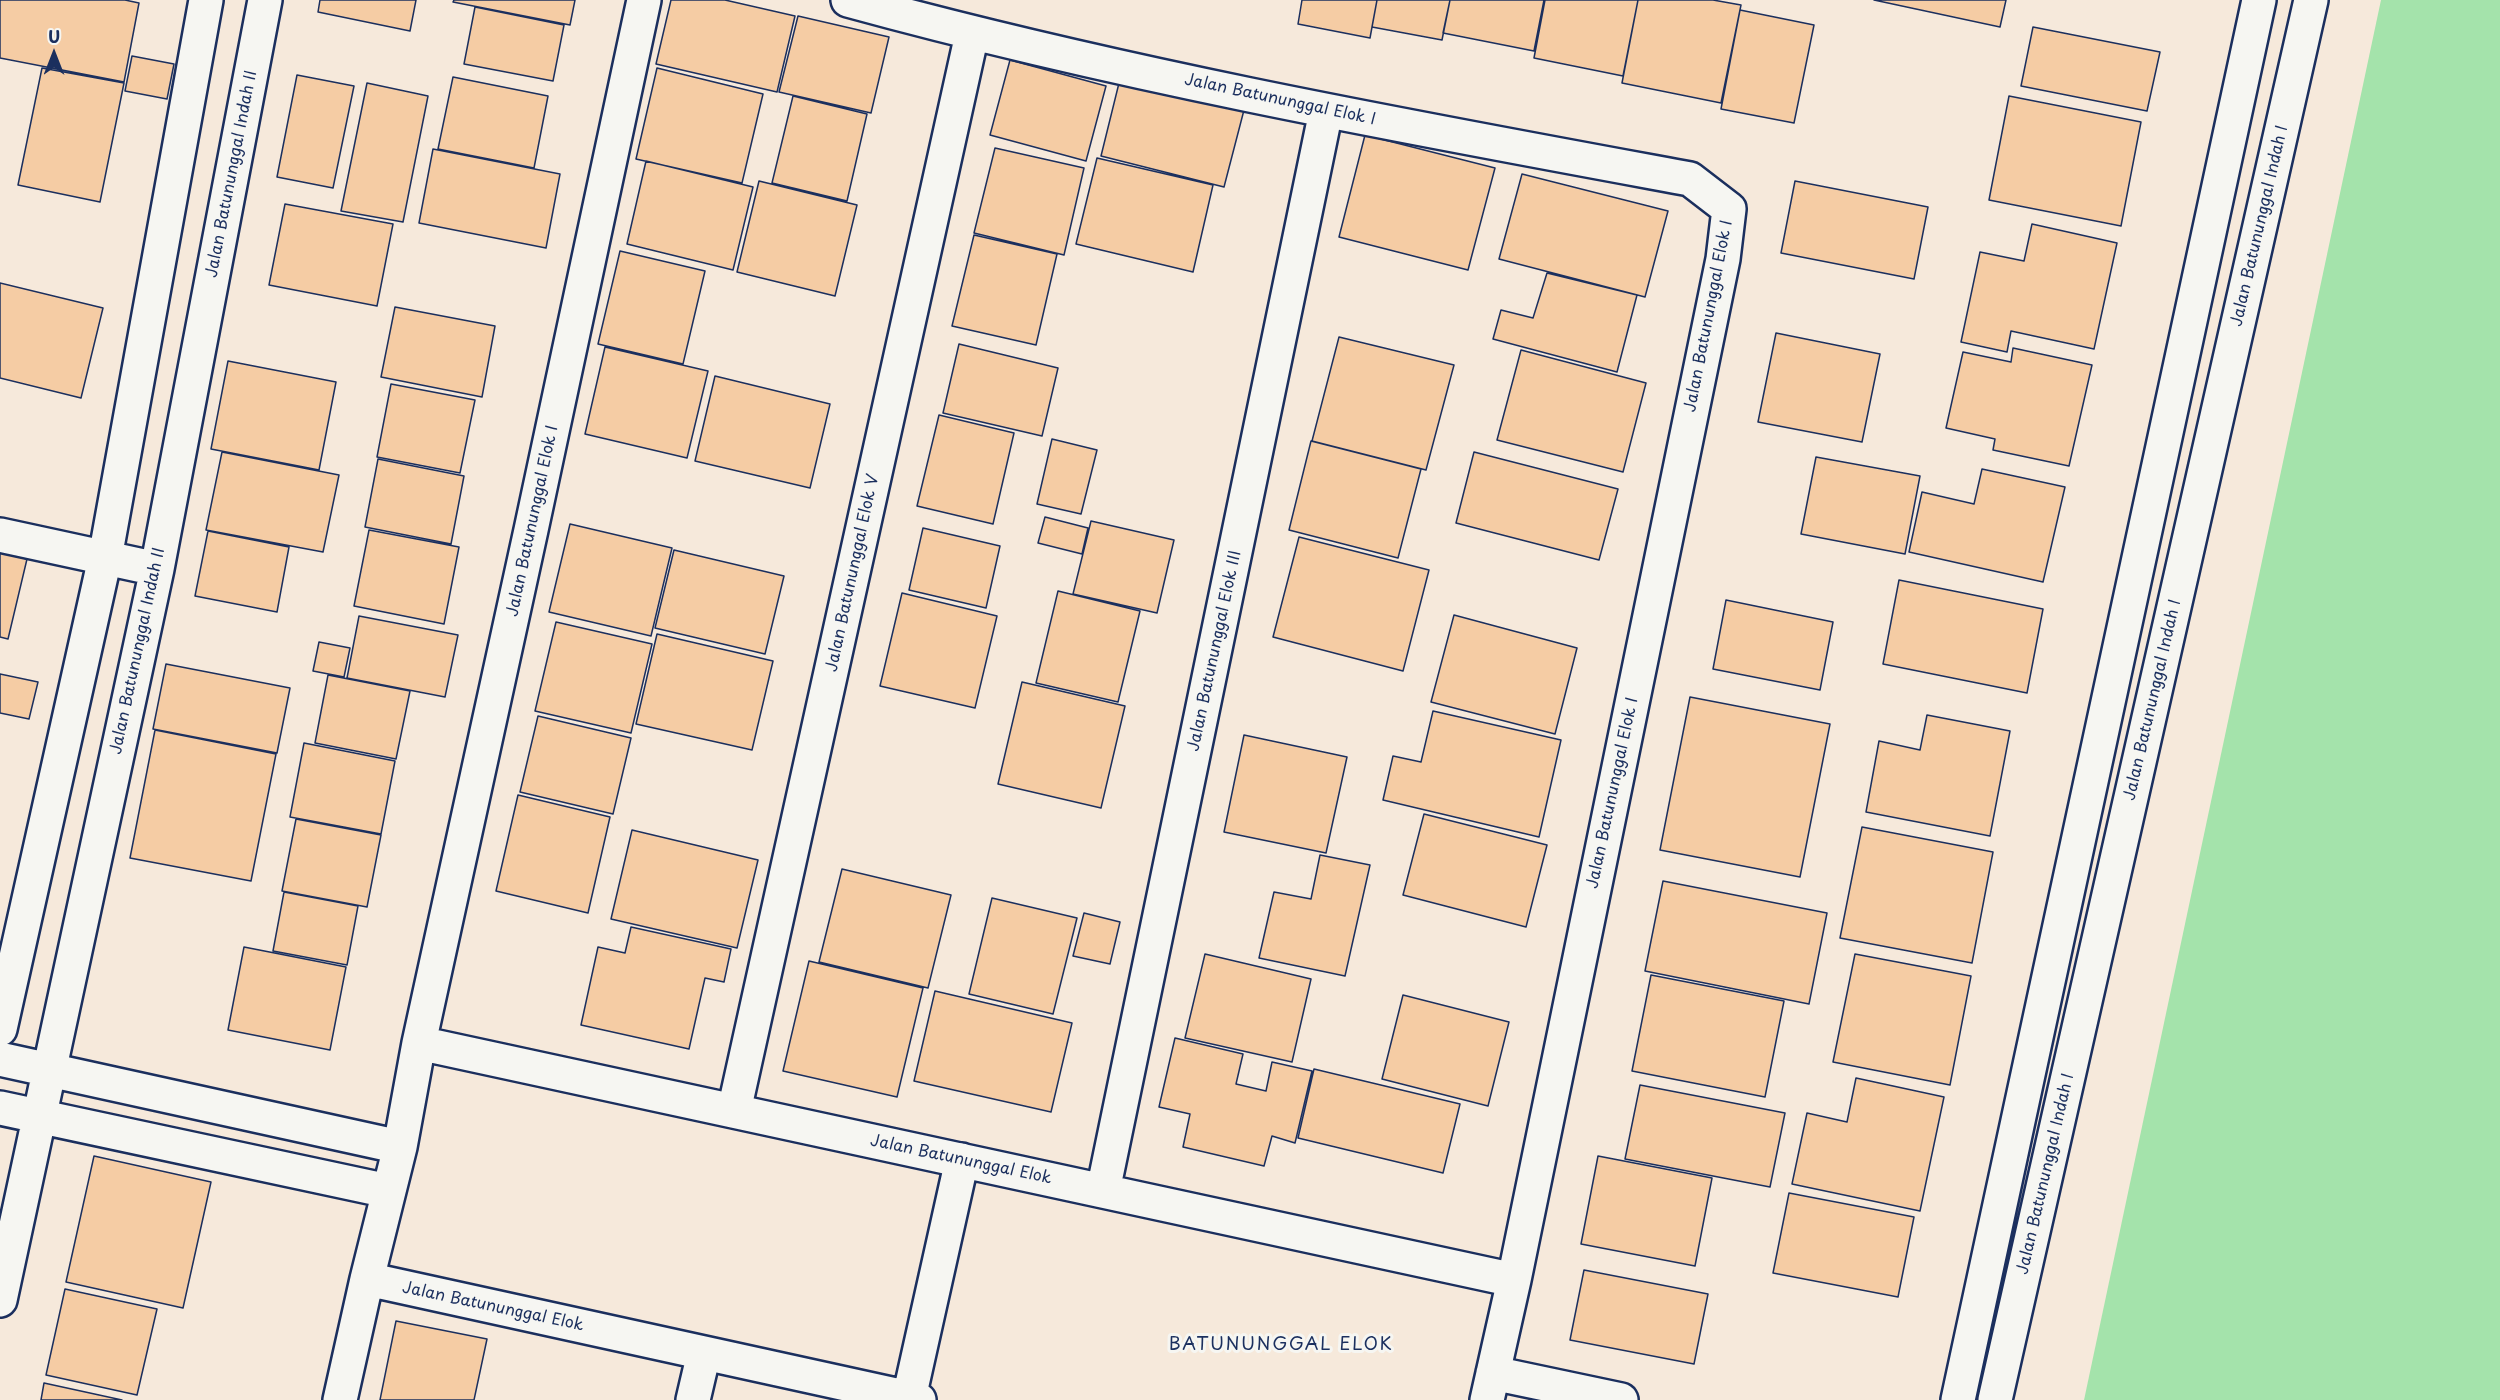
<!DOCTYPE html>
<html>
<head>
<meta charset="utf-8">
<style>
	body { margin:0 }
	#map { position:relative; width:2500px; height:1400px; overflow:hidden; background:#f6e9db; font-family:"Playpen Sans",sans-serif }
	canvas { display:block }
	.north { position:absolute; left:24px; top:24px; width:60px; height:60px; -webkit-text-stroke:4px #f6f6f2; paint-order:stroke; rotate:0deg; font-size:16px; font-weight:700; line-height:24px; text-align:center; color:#1b2f5e }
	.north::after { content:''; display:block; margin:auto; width:21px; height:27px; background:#1b2f5e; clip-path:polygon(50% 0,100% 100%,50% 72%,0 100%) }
</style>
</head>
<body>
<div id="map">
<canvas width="2500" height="1400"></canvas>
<div class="north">U</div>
</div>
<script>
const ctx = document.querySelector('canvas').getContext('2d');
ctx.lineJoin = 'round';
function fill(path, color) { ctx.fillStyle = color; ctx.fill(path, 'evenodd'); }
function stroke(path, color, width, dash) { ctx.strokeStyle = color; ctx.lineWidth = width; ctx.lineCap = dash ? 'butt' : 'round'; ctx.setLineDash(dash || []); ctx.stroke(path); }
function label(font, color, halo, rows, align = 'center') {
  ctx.font = font + ' "Playpen Sans",sans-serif'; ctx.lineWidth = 6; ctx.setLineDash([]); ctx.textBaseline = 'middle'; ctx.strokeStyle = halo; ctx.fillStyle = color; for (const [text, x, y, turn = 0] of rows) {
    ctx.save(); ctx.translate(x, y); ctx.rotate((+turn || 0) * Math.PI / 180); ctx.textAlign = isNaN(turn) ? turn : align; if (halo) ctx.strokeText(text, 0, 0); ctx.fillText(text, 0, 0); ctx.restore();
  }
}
fill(new Path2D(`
	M2381,0h119v1400h-416z`), '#a4e3ab');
const building = new Path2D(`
	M0,0h125l14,3 -15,79 -124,-24z
	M320,0h96l-6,31 -92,-19z
	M454,0h121l-5,25 -117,-23z
	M671,0h54l70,16 -18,76 -121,-28z
	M1302,0h75l-7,38 -72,-14z
	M1377,0h73l-8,40 -70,-13z
	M1450,0h94l-10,51 -91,-18z
	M1545,0h93l-15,76 -89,-18z
	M1638,0h75l28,5 -20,98 -99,-20z
	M1874,0h132l-6,27z
	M475,7l89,18 -11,56 -89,-17z
	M1740,10l74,15 -20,98 -73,-14z
	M798,16l91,21 -18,76 -92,-21z
	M2033,27l127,25 -13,59 -126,-25z
	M132,56l42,8 -7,35 -42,-8z
	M1010,60l96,26 -20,75 -96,-26z
	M42,68l82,15 -24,119 -82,-17z
	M657,68l106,26 -21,89 -106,-24z
	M297,75l57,11 -21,102 -56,-11z
	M453,77l95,19 -14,72 -96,-19z
	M1120,79l124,31 -20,77 -123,-31z
	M367,83l61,13 -25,126 -62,-11z
	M793,96l74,18 -20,87 -75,-18z
	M2009,96l132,26 -20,104 -132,-26z
	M1365,135l130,33 -27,102 -129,-33z
	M995,148l89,20 -20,87 -90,-22z
	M433,149l127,25 -14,74 -127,-25z
	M1097,158l116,27 -20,87 -117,-28z
	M646,161l107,26 -20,83 -106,-26z
	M1522,174l146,37 -23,86 -146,-38z
	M759,181l98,24 -22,91 -98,-24z
	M1795,181l133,26 -14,72 -133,-26z
	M285,204l108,20 -16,82 -108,-21z
	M2032,224l85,19 -23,106 -83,-18 -4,21 -46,-10 19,-90 44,9z
	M974,235l83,19 -21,91 -84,-19z
	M620,251l85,20 -22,93 -85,-20z
	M1547,273l90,22 -20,77 -124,-33 8,-29 32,8z
	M0,283l103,25 -22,90 -81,-20z
	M395,307l100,19 -13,71 -101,-20z
	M1776,333l104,21 -18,88 -104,-20z
	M1339,337l115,28 -28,105 -114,-29z
	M959,344l99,24 -16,68 -99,-23z
	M605,347l103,24 -21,87 -102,-24z
	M2013,348l79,17 -23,101 -76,-16 2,-11 -49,-11 17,-76 48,10z
	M1521,350l125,33 -23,89 -126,-32z
	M228,361l108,21 -17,88 -108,-21z
	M715,376l115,28 -20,84 -115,-27z
	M391,384l84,16 -15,73 -83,-16z
	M939,415l75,18 -21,91 -76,-18z
	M1052,439l45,11 -16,64 -44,-10z
	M1311,441l110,28 -23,89 -109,-28z
	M222,452l117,23 -16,77 -117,-22z
	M1474,452l144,37 -19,71 -143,-37z
	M1816,457l104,19 -15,78 -104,-20z
	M378,459l86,17 -13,68 -86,-17z
	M1982,469l83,18 -22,95 -134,-30 13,-60 52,12z
	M1045,517l43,11 -6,26 -44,-11z
	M1091,521l83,19 -17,73 -84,-19z
	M570,524l102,24 -21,88 -102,-24z
	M923,528l77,18 -14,62 -77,-18z
	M369,530l90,17 -15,77 -90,-18z
	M208,531l81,16 -12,65 -82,-16z
	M1299,537l130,33 -26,101 -130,-34z
	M674,550l110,26 -19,78 -110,-26z
	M0,552l27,7 -19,80 -8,-2z
	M1899,580l144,29 -16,84 -144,-29z
	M1058,591l82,20 -22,91 -82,-19z
	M902,593l95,23 -22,92 -95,-22z
	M1726,600l107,22 -13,68 -107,-21z
	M1454,615l123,33 -22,86 -124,-32z
	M359,616l99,19 -13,62 -98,-19z
	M556,622l96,22 -21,89 -96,-22z
	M657,634l116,27 -21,89 -116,-26z
	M319,642l31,6 -6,29 -31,-6z
	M166,664l124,24 -13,65 -124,-24z
	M0,674l38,8 -9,37 -29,-6z
	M328,675l82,16 -14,68 -81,-16z
	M1022,682l103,24 -24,102 -103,-24z
	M1690,697l140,27 -30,153 -140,-27z
	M1433,711l128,29 -22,97 -156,-37 10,-44 28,6z
	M1927,715l83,16 -20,105 -124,-24 13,-71 41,9z
	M538,716l93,22 -18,76 -93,-22z
	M155,730l121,24 -25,127 -121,-23z
	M1244,735l103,22 -21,96 -102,-21z
	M304,743l91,18 -14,73 -91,-17z
	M518,795l92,22 -22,96 -92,-22z
	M1424,814l123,31 -21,82 -123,-32z
	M296,819l85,16 -14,72 -85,-16z
	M1862,827l131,25 -21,111 -132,-25z
	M632,830l126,30 -21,88 -126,-29z
	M1320,855l50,10 -25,111 -86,-18 15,-66 37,7z
	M842,869l109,26 -23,93 -109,-26z
	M1663,881l164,32 -18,91 -164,-33z
	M284,892l74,14 -11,59 -74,-14z
	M992,898l85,20 -24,96 -84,-20z
	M1084,913l36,9 -10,42 -37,-8z
	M631,927l100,22 -7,33 -19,-4 -16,71 -108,-24 17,-78 27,6z
	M244,947l102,20 -16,83 -102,-20z
	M1205,954l106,25 -19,83 -107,-24z
	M1855,954l116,22 -21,109 -117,-23z
	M809,961l114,27 -26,109 -114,-26z
	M1651,975l133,26 -19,96 -133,-26z
	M935,991l137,32 -21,89 -137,-31z
	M1403,995l106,27 -21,84 -106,-27z
	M1175,1038l68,16 -7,30 30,7 6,-29 40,9 -17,72 -23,-7 -8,30 -81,-19 7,-33 -31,-7z
	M1314,1069l146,35 -17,69 -145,-35z
	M1856,1078l88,19 -24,114 -128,-27 15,-71 40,9z
	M1640,1085l145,28 -15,74 -145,-28z
	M94,1156l117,26 -28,126 -117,-26z
	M1598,1156l114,22 -17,88 -114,-22z
	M1789,1193l125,24 -16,80 -125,-24z
	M1584,1270l124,24 -14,70 -124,-24z
	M65,1289l92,20 -20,86 -91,-20z
	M396,1321l91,18 -13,61h-94z
	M44,1383l78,17h-81z`);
fill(building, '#f5cca4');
stroke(building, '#1b2f5e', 1.5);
const minor = new Path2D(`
	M848,0c277,76 560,127 842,179l39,30 -6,50 -209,1021
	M0,535l157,34
	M0,1029l105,-471 101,-558
	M419,1043l112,-513 113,-530
	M0,1059l400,88
	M0,1108l388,83
	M734,1111l238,-1077
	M1103,1191l223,-1080
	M367,1279l552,121
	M0,1300l157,-731 108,-569
	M1493,1373l128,27
	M909,1398l53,-238
	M340,1400l27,-121 33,-132 19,-104 1095,237 -27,120
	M693,1400l11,-47
	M1958,1400l301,-1400
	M1995,1400l316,-1400`);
stroke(minor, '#1b2f5e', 38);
stroke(minor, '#f6f6f2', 33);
label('16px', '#1b2f5e', '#f6f6f2', [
	["Jalan Batununggal Elok I",1280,100,12],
	["Jalan Batununggal Indah II",232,174,-79],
	["Jalan Batununggal Indah I",2260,226,-77],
	["Jalan Batununggal Elok I",1709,316,-79],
	["Jalan Batununggal Elok I",533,521,-78],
	["Jalan Batununggal Elok V",853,573,-78],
	["Jalan Batununggal Indah II",138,651,-78],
	["Jalan Batununggal Elok III",1215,651,-78],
	["Jalan Batununggal Indah I",2153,700,-77],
	["Jalan Batununggal Elok I",1613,793,-78],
	["Jalan Batununggal Elok",961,1160,12],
	["Jalan Batununggal Indah I",2046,1174,-77],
	["Jalan Batununggal Elok",493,1307,12]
]);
ctx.letterSpacing = '1.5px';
label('18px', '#1b2f5e', '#f6f6f2', [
	["BATUNUNGGAL ELOK",1281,1345]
]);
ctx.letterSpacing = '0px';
</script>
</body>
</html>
